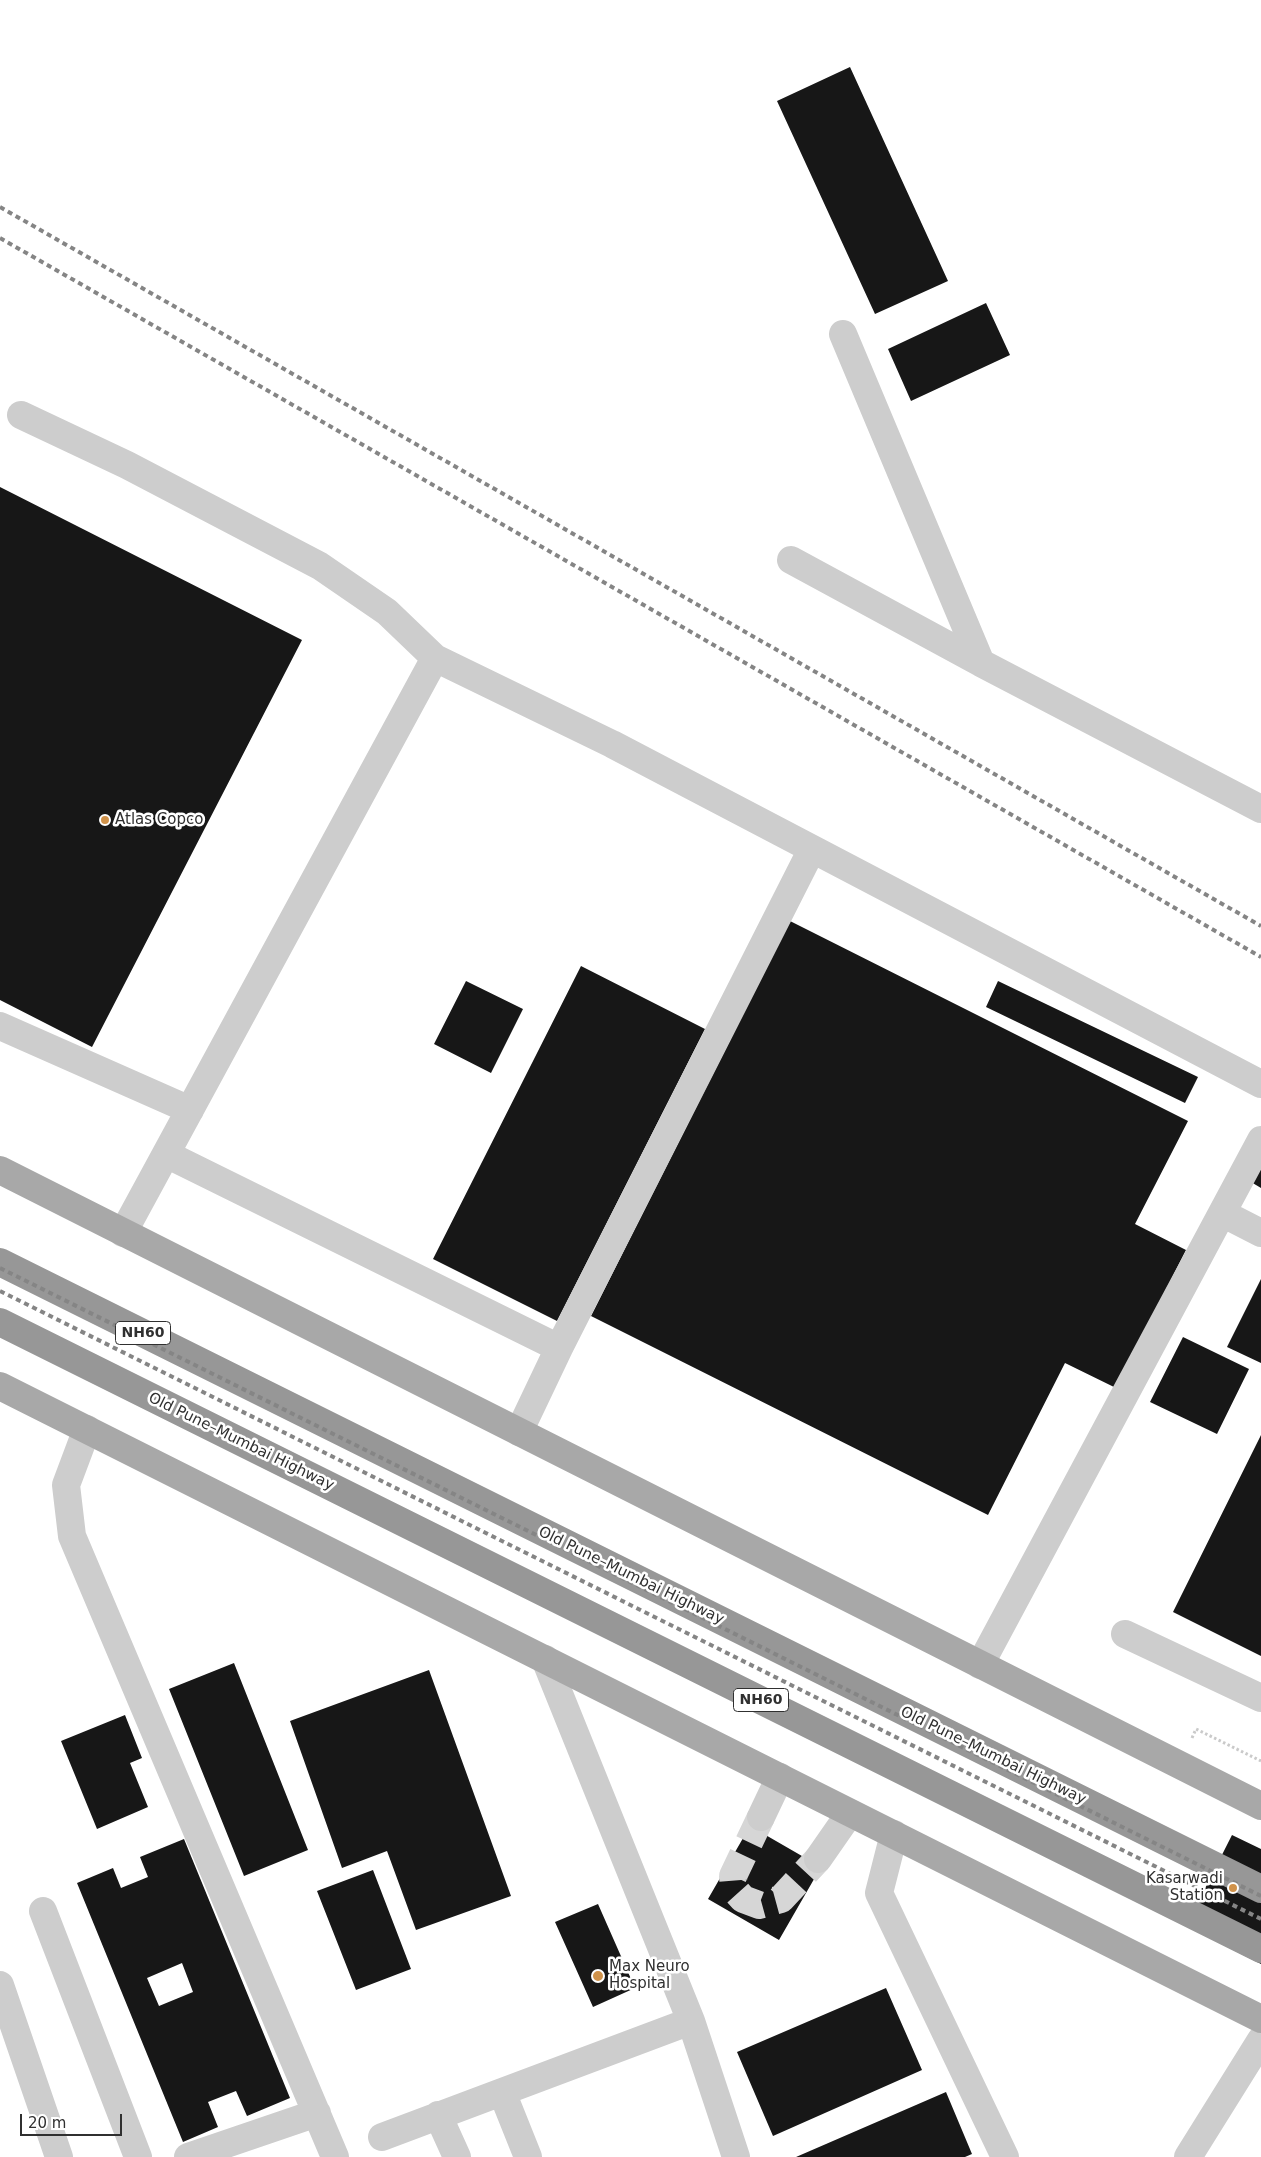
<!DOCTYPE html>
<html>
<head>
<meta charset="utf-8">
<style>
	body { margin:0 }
	#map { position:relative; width:1261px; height:2157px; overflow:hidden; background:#fff; font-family:"DejaVu Sans",sans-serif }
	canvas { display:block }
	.scale { position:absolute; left:20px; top:2114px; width:102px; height:22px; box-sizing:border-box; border:2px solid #303030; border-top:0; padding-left:6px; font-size:15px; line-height:18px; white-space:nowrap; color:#303030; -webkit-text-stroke:4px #fff; paint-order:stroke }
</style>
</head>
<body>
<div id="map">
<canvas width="1261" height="2157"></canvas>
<div class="scale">20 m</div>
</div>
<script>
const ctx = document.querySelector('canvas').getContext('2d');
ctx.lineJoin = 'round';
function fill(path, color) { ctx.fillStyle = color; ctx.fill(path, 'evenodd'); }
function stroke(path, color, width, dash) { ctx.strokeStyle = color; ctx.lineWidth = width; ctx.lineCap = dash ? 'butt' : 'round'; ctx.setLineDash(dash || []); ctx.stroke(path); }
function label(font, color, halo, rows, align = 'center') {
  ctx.font = font + ' "DejaVu Sans",sans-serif'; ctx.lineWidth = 5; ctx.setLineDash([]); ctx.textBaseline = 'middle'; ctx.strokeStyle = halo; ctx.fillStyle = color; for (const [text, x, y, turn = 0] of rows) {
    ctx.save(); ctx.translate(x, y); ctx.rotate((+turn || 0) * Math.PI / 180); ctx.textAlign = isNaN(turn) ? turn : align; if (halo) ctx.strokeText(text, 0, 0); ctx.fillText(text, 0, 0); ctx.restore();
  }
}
fill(new Path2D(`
	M850,67l98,214 -73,33 -98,-213z
	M986,303l24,52 -99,46 -23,-52z
	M0,487l302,153 -210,407 -92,-47z
	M790,921l398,200 -53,103 51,26 -70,138 -51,-25 -77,152 -397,-199z
	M581,966l124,63 -148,292 -124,-62z
	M466,981l57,28 -32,64 -57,-29z
	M998,981l200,96 -13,26 -199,-96z
	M1261,1167v21l-10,-6z
	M1261,1279v84l-34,-16z
	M1183,1337l66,32 -32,65 -67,-32z
	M1261,1435v221l-88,-44z
	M234,1663l74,187 -64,26 -75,-187z
	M429,1670l82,226 -95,34 -29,-79 -45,17 -52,-147z
	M125,1715l17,43 -12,5 18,44 -51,22 -36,-88z
	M750,1826l71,41 -42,73 -71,-41z
	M1232,1835l29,14v115l-75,-38z
	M184,1839l106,259 -43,18 -11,-25 -28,11 10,25 -35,15 -106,-259 36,-15 8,20 27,-11 -8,-20zM182,1963l11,29 -34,14 -12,-28z
	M373,1870l38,99 -55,21 -39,-99z
	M598,1904l37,84 -42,19 -38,-85z
	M886,1988l36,82 -149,66 -36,-84z
	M946,2092l26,62 -7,3h-169z`), '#171717');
stroke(new Path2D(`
	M761,1817l-28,59 1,13 9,10 16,6 22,-6 37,-40`), '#d6d6d6', 28, [28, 14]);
stroke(new Path2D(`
	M1192,1738l4,-9 65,32`), '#cacaca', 3, [2.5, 2.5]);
stroke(new Path2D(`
	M843,334l138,329 280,146
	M21,415l106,50 193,101 67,46 48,46 177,86 649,340
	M791,560l190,103
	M0,1026l190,84
	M166,1154l393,194
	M1222,1213l39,20
	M123,1233l312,-575
	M87,1429l-21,56 6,51 263,621
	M519,1432l40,-84 253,-499
	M1125,1634l136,64
	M545,1659l146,362 45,136
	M980,1665l281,-525
	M761,1817l19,-40
	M894,1834l-15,59 126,264
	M818,1859l32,-46
	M43,1911l95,246
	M0,1985l59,172
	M502,2092l26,65
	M438,2115l19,42
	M382,2137l309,-116
	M188,2157l129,-44
	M1188,2157l73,-117`), '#cdcdcd', 28);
stroke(new Path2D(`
	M0,1170l1261,636
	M0,1386l1261,633`), '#a8a8a8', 28);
stroke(new Path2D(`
	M0,1262l1261,627
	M0,1322l1261,627`), '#979797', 28);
stroke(new Path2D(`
	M0,207l1261,719
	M0,238l1261,719
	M0,1268l1261,628
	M0,1291l1261,628`), '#858585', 4, [5, 4]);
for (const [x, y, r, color] of [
	[105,820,5,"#d0924a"],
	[1233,1888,5,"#d0924a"],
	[598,1976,6,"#d0924a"]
]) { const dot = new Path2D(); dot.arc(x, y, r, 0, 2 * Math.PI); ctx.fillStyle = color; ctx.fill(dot); stroke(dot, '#fff', 2); }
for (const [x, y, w] of [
	[143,1333,55],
	[761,1700,55]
]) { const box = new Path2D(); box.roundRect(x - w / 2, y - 11.5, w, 23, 4); ctx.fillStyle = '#fff'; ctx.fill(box); stroke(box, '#303030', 1); }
label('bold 14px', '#303030', null, [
	["NH60",143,1333],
	["NH60",761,1700]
]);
label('15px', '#303030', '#fff', [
	["Atlas Copco",115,820],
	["Kasarwadi",1223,1879,"right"],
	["Station",1223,1896,"right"],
	["Max Neuro",609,1967],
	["Hospital",609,1984]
], 'left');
label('15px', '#303030', '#fff', [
	["Old Pune–Mumbai Highway",241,1442,26],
	["Old Pune–Mumbai Highway",631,1576,26],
	["Old Pune–Mumbai Highway",993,1756,26]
]);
</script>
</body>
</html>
